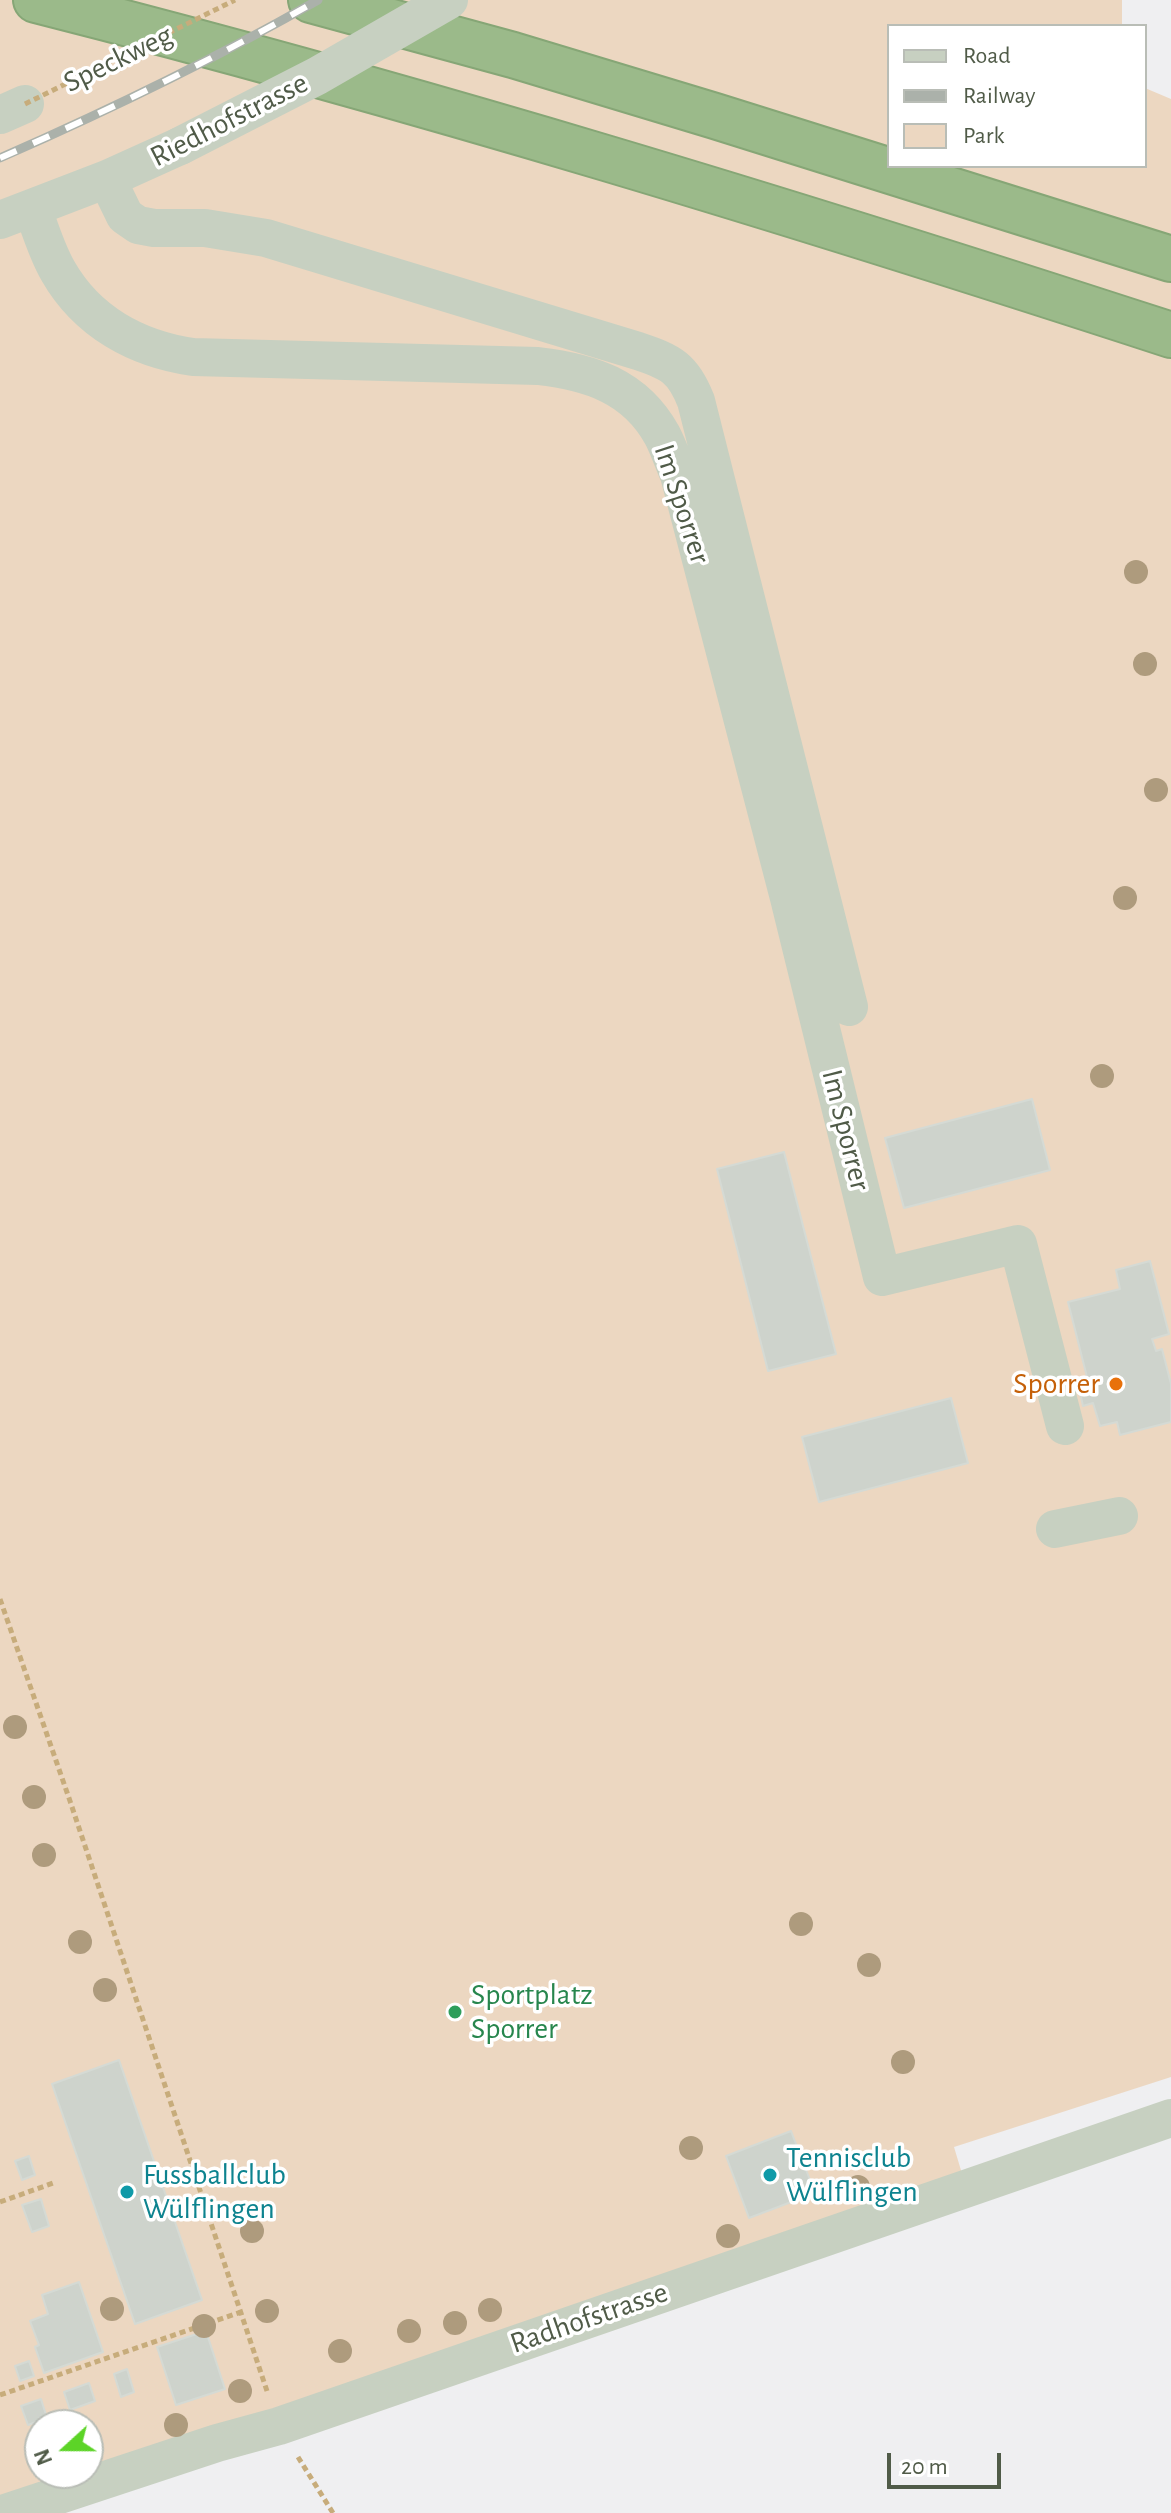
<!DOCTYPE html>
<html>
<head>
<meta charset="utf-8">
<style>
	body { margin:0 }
	#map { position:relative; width:1171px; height:2513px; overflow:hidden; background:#efeff1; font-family:"Alegreya Sans",sans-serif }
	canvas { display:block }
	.legend { position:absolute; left:887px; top:24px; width:260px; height:144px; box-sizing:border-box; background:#fff; border:2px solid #b9bdb6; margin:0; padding:10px 14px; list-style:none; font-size:24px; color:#505b48 }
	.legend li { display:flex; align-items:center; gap:16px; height:40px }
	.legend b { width:40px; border:2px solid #b9bdb6 }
	.north { position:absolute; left:24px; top:2409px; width:80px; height:80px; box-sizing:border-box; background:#fff; border:2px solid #b9bdb6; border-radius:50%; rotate:249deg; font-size:22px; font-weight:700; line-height:32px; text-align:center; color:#505b48 }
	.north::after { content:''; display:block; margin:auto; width:28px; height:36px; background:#5cd427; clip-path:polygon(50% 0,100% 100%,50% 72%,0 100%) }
	.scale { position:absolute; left:887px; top:2453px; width:114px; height:36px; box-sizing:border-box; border:4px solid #505b48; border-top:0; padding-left:10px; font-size:24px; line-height:28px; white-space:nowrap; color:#505b48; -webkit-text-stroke:6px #fff; paint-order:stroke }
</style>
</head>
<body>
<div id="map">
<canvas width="1171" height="2513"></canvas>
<ul class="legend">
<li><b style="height:10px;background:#c7d0c1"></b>Road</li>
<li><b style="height:10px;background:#abb1aa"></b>Railway</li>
<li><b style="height:22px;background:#ecd7c1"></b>Park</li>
</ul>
<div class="north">N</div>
<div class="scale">20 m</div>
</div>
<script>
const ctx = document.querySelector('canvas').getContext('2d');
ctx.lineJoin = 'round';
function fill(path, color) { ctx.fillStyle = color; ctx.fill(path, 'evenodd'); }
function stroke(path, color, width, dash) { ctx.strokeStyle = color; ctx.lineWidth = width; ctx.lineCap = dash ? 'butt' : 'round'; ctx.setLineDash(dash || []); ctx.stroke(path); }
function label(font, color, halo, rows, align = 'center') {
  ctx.font = font + ' "Alegreya Sans",sans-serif'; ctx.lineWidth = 7; ctx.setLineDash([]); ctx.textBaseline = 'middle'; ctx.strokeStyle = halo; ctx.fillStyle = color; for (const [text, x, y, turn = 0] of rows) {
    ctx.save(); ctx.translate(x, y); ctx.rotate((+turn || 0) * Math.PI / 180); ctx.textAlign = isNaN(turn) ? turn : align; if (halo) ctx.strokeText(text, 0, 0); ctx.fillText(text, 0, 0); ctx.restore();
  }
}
fill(new Path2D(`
	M0,0h1122v26h-233v140h256v-78l26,11v1978l-217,70 12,40 -966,326zM40,2425h48v48h-48z`), '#ecd7c1');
const building = new Path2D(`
	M1032,1099l18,71 -146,38 -19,-70z
	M784,1152l52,202 -68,17 -51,-202z
	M1150,1261l19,73 -17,5 4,12 6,-2 9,35v38l-51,13 -3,-13 -17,4 -7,-23 -10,3 -4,-18 10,-3 -21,-83 52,-13 -4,-19z
	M951,1398l17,65 -149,39 -17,-65z
	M119,2060l83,240 -67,24 -83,-240z
	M791,2131l24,62 -66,25 -23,-62z
	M29,2156l6,19 -13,5 -7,-19z
	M41,2199l8,27 -17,6 -10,-27z
	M79,2282l24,70 -59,21 -9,-26 4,-2 -9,-24 18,-7 -6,-19z
	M206,2331l19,58 -49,16 -19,-58z
	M29,2361l5,15 -14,5 -5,-15z
	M127,2369l7,23 -13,5 -7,-23z
	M89,2383l6,18 -25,9 -6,-18z
	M41,2399l6,19 -19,7 -7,-19z`);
fill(building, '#ced3cc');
stroke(building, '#d5dad4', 2);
const highway = new Path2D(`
	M36,0c382,97 760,213 1135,335
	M311,0l202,55 202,61 456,143`);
stroke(highway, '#86a676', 48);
stroke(new Path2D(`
	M0,1599l70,202 197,590
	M0,2202l56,-20
	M0,2395l241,-83
	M298,2457l35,56`), '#c7ac7b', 5, [6, 4]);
stroke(new Path2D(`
	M0,115l25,-11
	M107,179l18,37 13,9 16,3h51l61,10 372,113c33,11 45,17 58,50l153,606
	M33,209c7,20 14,43 25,62 29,51 79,78 135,86l345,9c52,6 97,20 124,69 7,13 11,27 17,40l110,423 93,379 136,-33 47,182
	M0,220l107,-41 73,-33
	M1055,1529l64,-13
	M5,2513l212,-70 62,-17 892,-308`), '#c7d0c1', 38);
stroke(highway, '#9bba8a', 44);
const rail = new Path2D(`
	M0,158c109,-48 215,-99 318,-158`);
stroke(rail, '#abb1aa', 9);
stroke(rail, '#fff', 6, [18]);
stroke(new Path2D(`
	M25,104l210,-104`), '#c7ac7b', 5, [6, 4]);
stroke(new Path2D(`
	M180,146l137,-70 132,-76`), '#c7d0c1', 38);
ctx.fillStyle = '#ae9b7d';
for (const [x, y] of [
	[1136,572],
	[1145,664],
	[1156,790],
	[1125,898],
	[1102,1076],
	[15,1727],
	[34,1797],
	[44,1855],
	[801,1924],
	[80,1942],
	[869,1965],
	[105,1990],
	[903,2062],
	[691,2148],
	[858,2187],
	[252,2231],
	[728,2236],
	[112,2309],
	[490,2310],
	[267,2311],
	[455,2323],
	[204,2326],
	[409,2331],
	[340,2351],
	[240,2391],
	[176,2425]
]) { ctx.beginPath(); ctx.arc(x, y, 12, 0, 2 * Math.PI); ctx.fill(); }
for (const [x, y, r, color] of [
	[1116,1384,8,"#e8710a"],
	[455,2012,8,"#2e9e5b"],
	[770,2175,8,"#0f9aa8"],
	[127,2192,8,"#0f9aa8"]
]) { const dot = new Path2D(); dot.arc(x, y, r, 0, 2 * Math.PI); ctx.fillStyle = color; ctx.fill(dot); stroke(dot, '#fff', 3); }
label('30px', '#505b48', '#fff', [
	["Speckweg",118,59,-26],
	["Riedhofstrasse",229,120,-27],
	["Im Sporrer",682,504,72],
	["Im Sporrer",846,1130,76],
	["Radhofstrasse",589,2318,-19]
]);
label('30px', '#c56008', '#fff', [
	["Sporrer",1100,1384]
], 'right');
label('30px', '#27864d', '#fff', [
	["Sportplatz",471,1995],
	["Sporrer",471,2029]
], 'left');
label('30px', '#0d838f', '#fff', [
	["Tennisclub",786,2158],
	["Wülflingen",786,2192],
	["Fussballclub",143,2175],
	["Wülflingen",143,2209]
], 'left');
</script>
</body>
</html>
